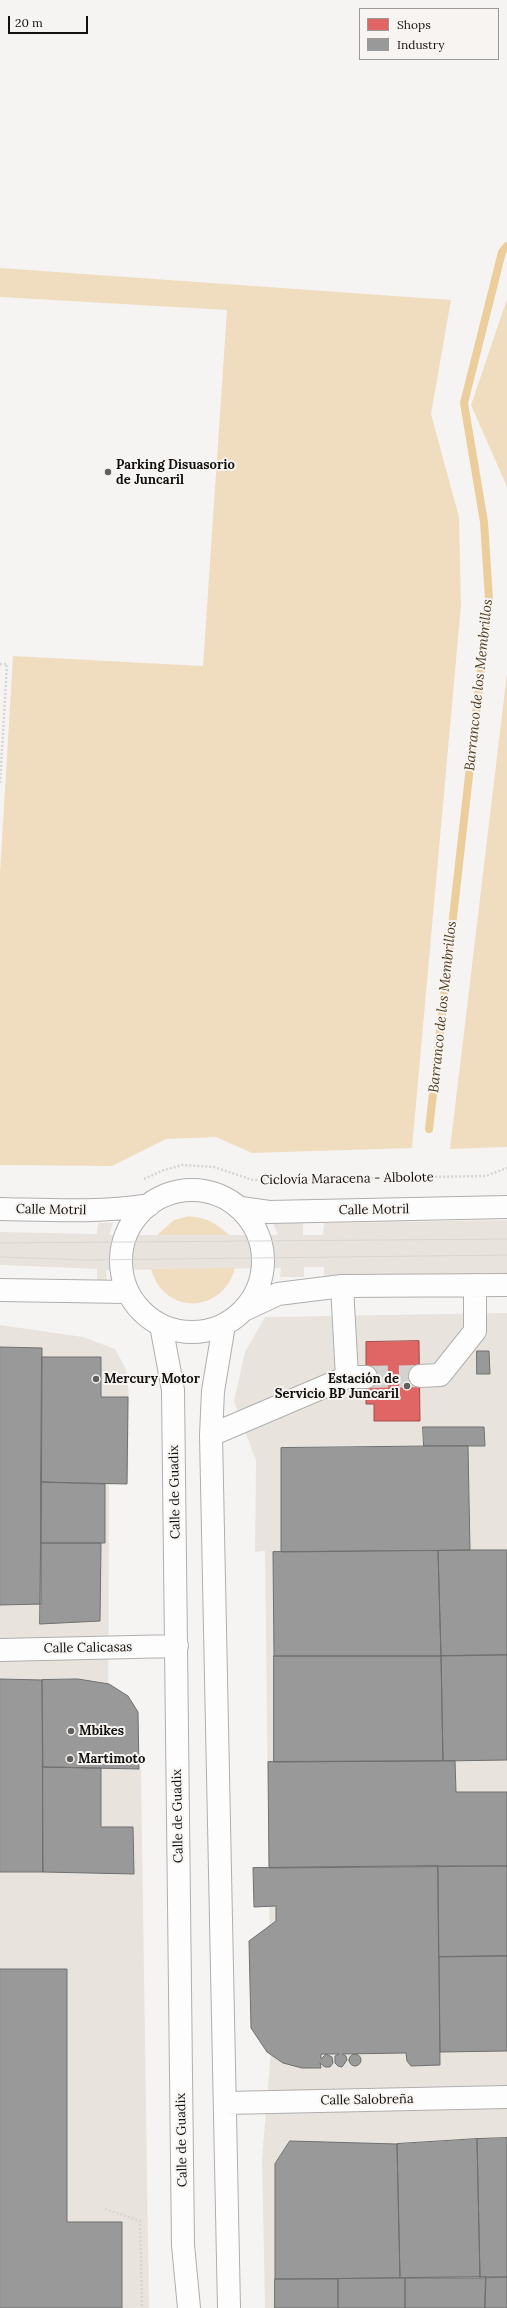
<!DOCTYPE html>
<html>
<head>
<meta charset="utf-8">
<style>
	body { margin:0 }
	#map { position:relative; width:507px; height:2308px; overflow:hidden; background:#f6f4f2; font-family:Lora,serif }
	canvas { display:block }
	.legend { position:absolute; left:359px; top:8px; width:140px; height:52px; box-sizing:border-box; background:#f7f4f1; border:1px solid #9b9997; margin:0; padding:5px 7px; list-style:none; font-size:12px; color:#121110 }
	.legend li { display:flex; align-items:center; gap:8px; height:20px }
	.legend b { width:20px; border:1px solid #9b9997 }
	.scale { position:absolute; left:8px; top:16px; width:80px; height:18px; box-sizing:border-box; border:2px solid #121110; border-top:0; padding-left:5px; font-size:12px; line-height:14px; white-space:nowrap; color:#121110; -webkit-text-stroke:3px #f7f4f1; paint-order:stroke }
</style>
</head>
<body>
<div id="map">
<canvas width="507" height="2308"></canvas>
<ul class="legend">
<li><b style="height:11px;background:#e06666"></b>Shops</li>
<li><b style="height:11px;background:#999"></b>Industry</li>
</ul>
<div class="scale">20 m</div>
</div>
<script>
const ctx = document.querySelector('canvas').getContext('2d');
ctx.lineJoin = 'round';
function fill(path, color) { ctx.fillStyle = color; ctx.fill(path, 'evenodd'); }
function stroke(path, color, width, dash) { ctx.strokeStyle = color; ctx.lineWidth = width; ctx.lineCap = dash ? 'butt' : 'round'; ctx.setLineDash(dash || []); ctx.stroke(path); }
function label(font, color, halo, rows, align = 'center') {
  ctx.font = font + ' Lora,serif'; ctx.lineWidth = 4; ctx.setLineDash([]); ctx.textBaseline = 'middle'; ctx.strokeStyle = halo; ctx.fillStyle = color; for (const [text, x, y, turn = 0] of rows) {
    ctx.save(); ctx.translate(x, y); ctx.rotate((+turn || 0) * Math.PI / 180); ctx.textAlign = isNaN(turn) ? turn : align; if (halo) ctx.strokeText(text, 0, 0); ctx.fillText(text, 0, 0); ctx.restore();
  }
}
fill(new Path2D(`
	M507,1220v55l-183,3v-11h-20v10h-24l1,-9 -175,2 1,11h-10v-12l-97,-4v-33l97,2 1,-11h15l-4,12h169l-5,-12h30v12h20l1,-12z
	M507,1313v995h-242l-3,-149 9,-109 -6,-499 -10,1 1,-91 -22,-60 11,-49 20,-35z
	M0,1325l83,12 32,12 11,20 3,27 -1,86 -19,3 -1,283 33,1 8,539h-149z`), '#e8e4dd');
fill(new Path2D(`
	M0,268l451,32 -20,114 28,103 2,88 -49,543 -160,5 -36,-16 -50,2 -54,27 -112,-1v-292l13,-217 190,10 24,-356 -227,-13z
	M507,299v188l-36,-82z
	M507,673v474l-57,2z
	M189,1216c18,2 27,7 40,19h-72l17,-15z
	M235,1268c-12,46 -71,48 -84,1z`), '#f0ddc0');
const shops = new Path2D(`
	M419,1341l1,80h-46v-17h-8v-62z`);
fill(shops, '#e06666');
stroke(shops, '#a24c4c', 1);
const industry = new Path2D(`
	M0,1347l42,1 -1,256 -41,1z
	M477,1351h12l1,23h-13z
	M42,1357h59v40h27l-1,87 -86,-2z
	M423,1427h61l1,19h-61z
	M468,1446l2,104 -189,2v-104z
	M41,1482l64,2v59h-64z
	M41,1543h60l-1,78 -60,3z
	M470,1550h37v105l-66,1 -3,-105z
	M438,1551l3,105h-167l-1,-104z
	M507,1655v105l-64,1 -2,-105z
	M274,1656h167l2,105 -169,1z
	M0,1679l42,1 1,192h-43z
	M78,1679l31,5 19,12 10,16 1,57 -96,-2 -1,-87z
	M455,1761l1,31h51v74l-238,2 -1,-106z
	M43,1767l58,1v59h32l1,47 -91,-2z
	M438,1866h69v90l-68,1z
	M438,1866l2,199 -29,1 -4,-5 -1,-8 -64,1 4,2 1,4 -5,7 -4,-1 -3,-3v-7l4,-2h-18v5l5,-5 6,3 1,6 -3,4h-5l-5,-4 1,5h-19l-19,-5 -16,-11 -16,-24 -2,-87 27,-20v-15l-22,1 -1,-39z
	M507,1956v95l-67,1 -1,-95z
	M0,1969h67v253h55v86h-122z
	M349 2060a6 6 0 1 1 12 0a6 6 0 1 1-12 0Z
	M507,2138v139l-27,1 -3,-139z
	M477,2139l3,139h-80l-3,-134z
	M290,2141l107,3 3,134 -125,1v-115z
	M486,2277l-1,31h-80v-30z
	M486,2277h21v31h-22z
	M405,2278v30h-67v-29z
	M275,2279h63v29h-63z`);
fill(industry, '#999');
stroke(industry, '#707070', 1);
stroke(new Path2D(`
	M429,1129l60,-530 -5,-77 -20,-119 38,-151 5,-6`), '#ecce9d', 8);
stroke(new Path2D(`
	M366,1377l54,-1`), '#d4d2d0', 22, [22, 11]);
const minor = new Path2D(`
	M121 1261a71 71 0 1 1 142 0a71 71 0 1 1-142 0Z
	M241,1208l28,4 238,-5
	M0,1209c50,1 99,4 149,-4
	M342,1286l5,91
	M0,1290l128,2
	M246,1309l32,-15 64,-8 165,-1
	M161,1325l12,65 10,855 6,63
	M224,1325l-11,66 -2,44 18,873
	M420,1376l20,-1 35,-44v-46
	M211,1435l136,-58h19
	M0,1650l177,-4
	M226,2103l281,-6`);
stroke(minor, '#b0aead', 24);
stroke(new Path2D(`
	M0,664h7l-7,120
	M144,1179l20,-9 18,-5 32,2 39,13 233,-4 21,-8
	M105,2209l35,12 2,87`), '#d5d5d3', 2.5, [2, 2]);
stroke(minor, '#fefdfd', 22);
stroke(new Path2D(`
	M0,1243l507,-4
	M0,1257l86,3 421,-5`), '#d7d6d5', 1);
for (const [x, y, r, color] of [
	[108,472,4,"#62605f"],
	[96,1379,4,"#62605f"],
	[407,1386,4,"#62605f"],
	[71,1731,4,"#62605f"],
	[70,1759,4,"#62605f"]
]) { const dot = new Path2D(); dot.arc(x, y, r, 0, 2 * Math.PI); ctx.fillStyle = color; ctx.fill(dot); stroke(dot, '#f7f4f1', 1.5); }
label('bold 13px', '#121110', '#f7f4f1', [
	["Parking Disuasorio",116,465],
	["de Juncaril",116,480],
	["Mercury Motor",104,1379],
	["Estación de",399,1379,"right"],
	["Servicio BP Juncaril",399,1394,"right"],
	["Mbikes",79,1731],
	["Martimoto",78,1759]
], 'left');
label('13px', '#121110', '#f7f4f1', [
	["Ciclovía Maracena - Albolote",347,1179,-1],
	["Calle Motril",51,1210,1],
	["Calle Motril",374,1210,-1],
	["Calle de Guadix",175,1492,-91],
	["Calle Calicasas",88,1648,-1],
	["Calle de Guadix",178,1816,-91],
	["Calle Salobreña",367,2100,-1],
	["Calle de Guadix",182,2140,-91]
]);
label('italic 14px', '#4c3a1b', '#f7f4f1', [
	["Barranco de los Membrillos",479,685,-84],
	["Barranco de los Membrillos",443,1007,-84]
]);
</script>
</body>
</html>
